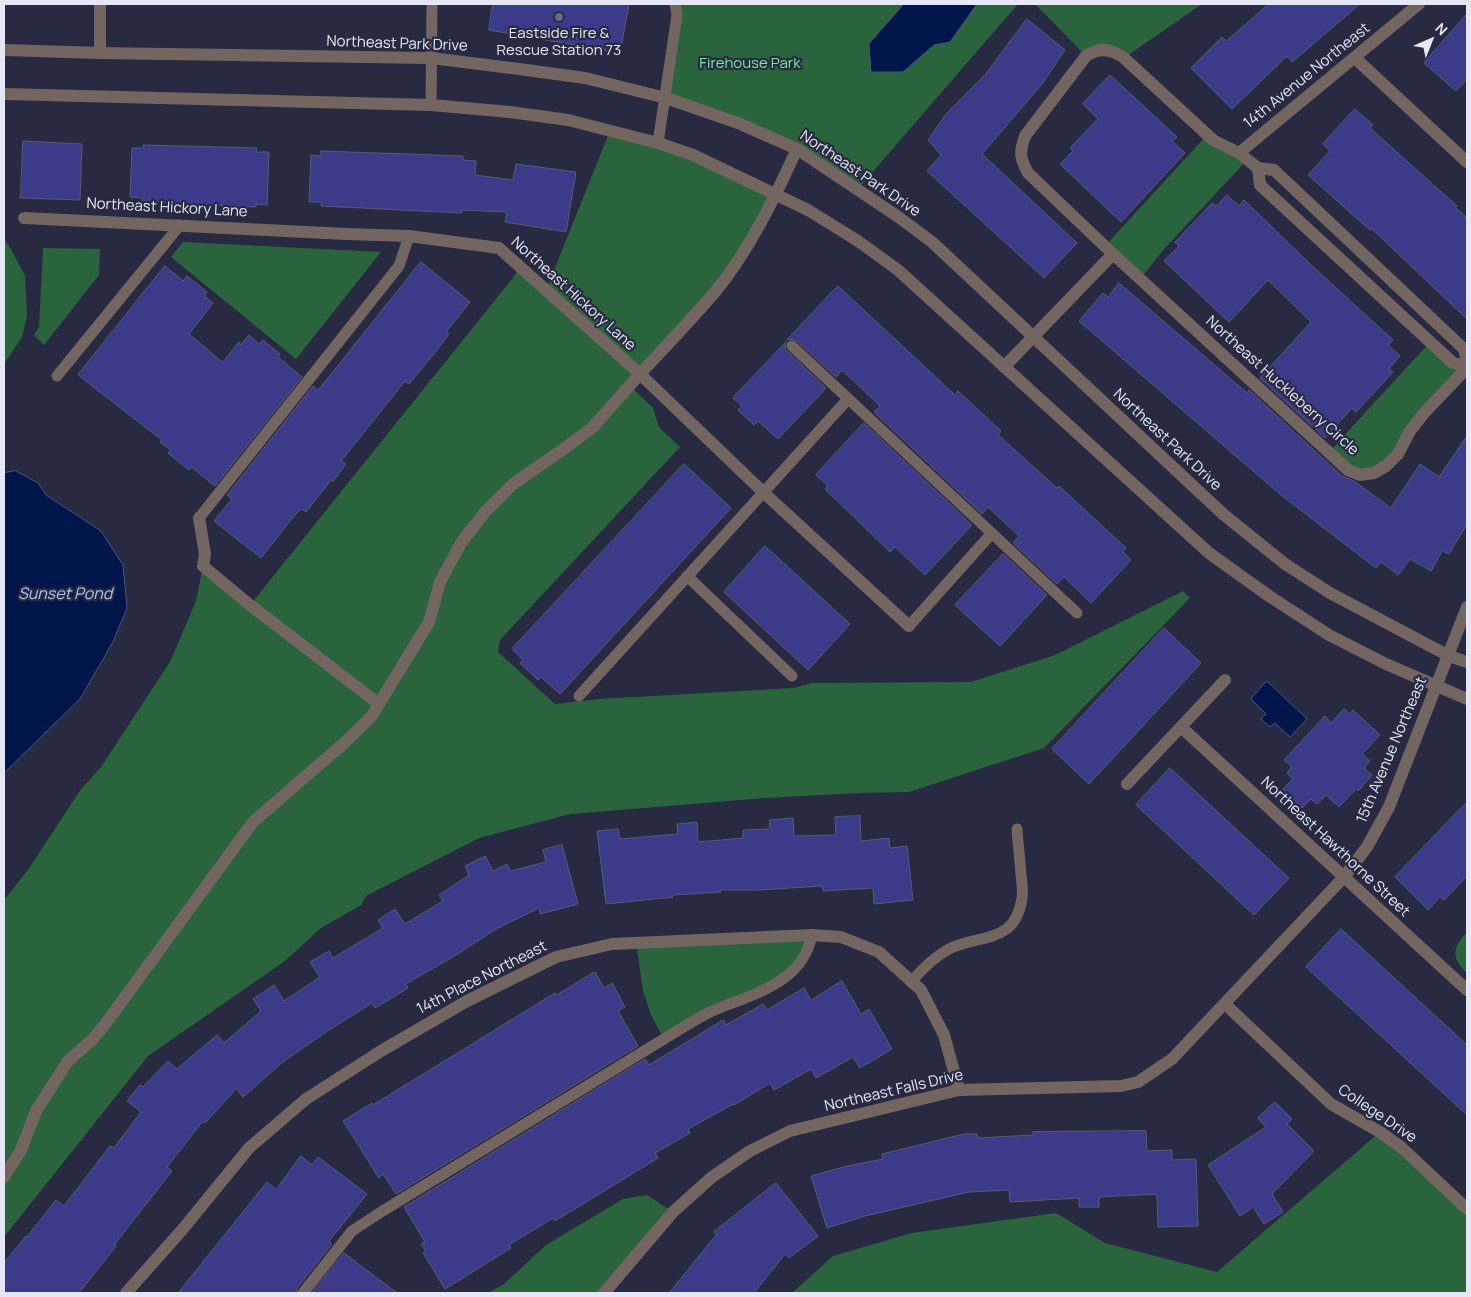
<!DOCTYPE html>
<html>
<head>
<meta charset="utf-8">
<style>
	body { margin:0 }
	#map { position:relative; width:1471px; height:1297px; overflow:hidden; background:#282a41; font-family:Manrope,sans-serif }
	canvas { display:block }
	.frame { position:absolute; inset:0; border:5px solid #e5e7f7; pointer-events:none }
	.north { position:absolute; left:1406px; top:15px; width:50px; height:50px; -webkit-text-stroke:4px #282a41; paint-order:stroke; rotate:44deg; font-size:14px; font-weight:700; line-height:20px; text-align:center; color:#e5e7f7 }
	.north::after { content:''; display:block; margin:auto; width:18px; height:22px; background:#e5e7f7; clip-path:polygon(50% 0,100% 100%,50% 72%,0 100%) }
</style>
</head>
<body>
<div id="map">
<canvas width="1471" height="1297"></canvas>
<div class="frame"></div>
<div class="north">N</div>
</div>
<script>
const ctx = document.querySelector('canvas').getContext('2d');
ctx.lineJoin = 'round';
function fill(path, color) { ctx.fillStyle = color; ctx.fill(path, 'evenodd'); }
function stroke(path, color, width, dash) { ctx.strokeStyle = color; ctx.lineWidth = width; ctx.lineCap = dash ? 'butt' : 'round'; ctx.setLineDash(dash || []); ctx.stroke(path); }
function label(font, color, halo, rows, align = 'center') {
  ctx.font = font + ' Manrope,sans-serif'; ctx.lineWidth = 4.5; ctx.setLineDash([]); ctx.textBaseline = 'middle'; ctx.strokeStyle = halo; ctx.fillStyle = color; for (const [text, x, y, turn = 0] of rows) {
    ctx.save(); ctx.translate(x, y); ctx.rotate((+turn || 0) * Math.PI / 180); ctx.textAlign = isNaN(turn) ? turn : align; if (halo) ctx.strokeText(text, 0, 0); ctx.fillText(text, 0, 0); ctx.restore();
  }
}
fill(new Path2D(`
	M675,4h343l-161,186 -60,-41 -131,-51z
	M1035,4h167l-78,54 -9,-6 -29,4z
	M610,131l48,12 118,51 -40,68 -107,123 24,23 6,19 21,20 -180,193 -2,12 57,52 45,-5 194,-11 17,-5 160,-1 84,-27 128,-64 7,7 -146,150 -135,44 -50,1 -94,5 -195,16 -91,24 -113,58 -5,9 -40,23 -36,33 -137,95 -144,181v-337l24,-30 53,-81 20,-22 69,-105 26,-61 7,-35 47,39 262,-326 8,-12 26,23z
	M1207,135l40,25 -82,88 -25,31 -35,-33z
	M4,239l7,10 14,27 2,40 -5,21 -18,27z
	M183,242l198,10 -85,107 -125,-102z
	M43,248l57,1 -1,26 -55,70 -10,-10 5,-8z
	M1430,342l37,24 -69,88 -38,21 -31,-23z
	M1467,932v41c-16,-15 -15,-25 0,-41z
	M812,935l-18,36 -130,68 -13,-24 -8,-24 -7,-49z
	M1380,1132l87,77v84h-675l41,-37 79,-23 144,-20 49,30 112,29z
	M647,1195l26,17 -69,81h-116l16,-9 42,-39 77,-46z`), '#2a643d');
const water = new Path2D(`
	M904,4h73l-27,38 -16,3 -31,27h-32l-2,-28z
	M16,471l22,12 8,12 55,36 22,34 4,43 -14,34 -33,57 -76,74v-300z
	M1267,681l40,38 -17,18 -15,-14 -5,4 -9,-8 5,-5 -15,-15z`);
fill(water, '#00164a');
stroke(water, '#45557e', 1);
const building = new Path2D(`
	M493,4h136l-9,49 -131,-23z
	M1269,4h91l-68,58 -5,-6 -55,53 -41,-41 31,-31 4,4z
	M1467,14v65l-11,12 -32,-28z
	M1027,19l38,31 -23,34 -60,70 95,89 -33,35 -117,-107 14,-16 -13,-15 18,-26 39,-39z
	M1110,75l67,62 -5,4 13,12 -64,69 -61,-58 13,-13 -3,-3 28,-29 -15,-15z
	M1355,109l18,16 -3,3 87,78 -2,1 12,11v101l-96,-91 -1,2 -62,-55 22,-24 -7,-7z
	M23,141l59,3 -2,56 -59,-2z
	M143,145l114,3 -1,4h13l-2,53 -11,-1v3l-80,-4 -34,-2 1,-3 -13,-1 2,-49h12z
	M321,151l142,5v4l13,1 -1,14 38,5 3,-16 60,8 -10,60 -61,-10 2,-10 -45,-2v3l-141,-7v-4h-12l2,-47 10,1z
	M1227,195l12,11 5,-6 66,64 83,76 -5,5 12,11 -11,12 4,4 -37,40 -4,-4 -27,30 -65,-60 51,-56 -43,-42 -39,42 -65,-61 15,-15 -4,-4 37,-39 4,3z
	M421,262l49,40 -24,30 3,2 -12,16 -28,34 -4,-3 -64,80 5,3 -13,17 -2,-1 -25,32 -5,-3 -7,7 -33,42 -47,-37 18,-22 -5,-4 86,-109 5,4z
	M165,266l18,15 4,-5 20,16 -3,4 9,7 -24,31 32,27 2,1 16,-20 2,3 8,-10 10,9 4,-4 17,14 -2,3 24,20 -87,109 -24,-19 -2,3 -21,-17 3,-3 -11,-8 2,-2 -84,-65z
	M1119,283l128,110 2,-3 93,86 12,5 37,27 29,-44 19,13 28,-41v88l-18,30 -7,-3 -11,20 -21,-12 -12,16 -17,-13 -5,6 -95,-73 -202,-174 24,-28 5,4z
	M838,286l117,109 3,-4 43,40 -3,4 59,53 2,-2 67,62 -3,4 8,8 -40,43 -27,-26 -7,7 -44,-41 6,-7 -31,-29 -6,7 -108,-102 6,-6 -38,-36 -6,7 -39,-36 -4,-2 -6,1z
	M786,342l-1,6 2,3 39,37 -48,51 -20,-18 -4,4 -16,-15 4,-4 -9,-8z
	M864,423l108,102 -47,50 -30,-28 -5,5 -65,-63 3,-3 -12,-11z
	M684,464l47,44 -171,186 -19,-17 -3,3 -18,-17 3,-3 -11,-11z
	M765,546l85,78 -42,46 -84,-78z
	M1003,554l44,41 -47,51 -45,-41z
	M1164,628l37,35 -112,121 -37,-35z
	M1344,709l6,5 3,-4 27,25 -18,19 8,7 -6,7 8,7 -14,16 -2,-2 -17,18 -13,-12 -9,9 -6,-5 -9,9 -19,-19 10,-10 -6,-6 5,-6 -8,-7 41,-44 6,7z
	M1170,768l119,110 -35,37 -118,-110z
	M1467,802v74l-23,24 -4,-3 -12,13 -33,-33z
	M860,816l1,25 28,-3 1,10 17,-2 6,54 -39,4 -1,-16 -50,3 -1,-5 -63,4h-39l1,2 -48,3v2l-67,7 -9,-73 21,-2 2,10 58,-5 -1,-10 20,-2 1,20 45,-4v-8l27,-1 -1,-9 24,-2 1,18 42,-1 -1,-18z
	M562,845l16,59 -38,10 -1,-6 -43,21 -40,26 -50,29 2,4 -33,20 -3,-5 -46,29 -42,29 -41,36 -7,-8 -31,34 -2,-2 -36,46 5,4 -58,74 2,1 -37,47h-75v-30l22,-27 1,1 29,-37 8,6 46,-60 4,2 27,-36 -14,-11 13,-16 3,2 25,-26 9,8 40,-34 7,8 37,-32 -8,-12 21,-14 10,16 36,-24 -10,-15 19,-11 4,7 50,-30 -5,-8 17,-11 10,15 38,-23 -4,-6 30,-20 -4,-9 20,-10 8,15 14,-7 3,7 36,-9 -3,-12z
	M1341,929l126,116v70l-161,-148z
	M595,972l9,16 8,-5 13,24 -7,4 20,35 -242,148 -13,-20 -4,4 -36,-57 29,-18 1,2 182,-112 1,2z
	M842,981l19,33 8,-5 23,40 -32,19 -7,-11 -37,21 -5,-9 -37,21 -4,-7 -36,22 -1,-1 -45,25 2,4 -35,20 3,5 -103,63 -2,-3 -44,27 2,3 -66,41 -22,-36 3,-2 -5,-7 4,-2 -21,-35 241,-148 4,6 74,-45 3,5 37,-21 4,6 37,-22 7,12z
	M1275,1102l17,17 -5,5 27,27 -42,43 11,18 -19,12 -11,-17 -13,9 -32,-51 58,-38 -8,-9z
	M1146,1131l1,20 25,-1v10l24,-1 2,67 -40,1 -1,-33 -58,3v10h-20v-9l-69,4 -1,-12 -40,2 -104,24 -38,12 -16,-52 36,-10 36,-7 -1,-5 82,-20h13l1,4 55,-3v-3z
	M301,1156l11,9 6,-8 49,37 -38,47 3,3 -35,44 -1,5h-118l89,-111 9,7z
	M776,1183l42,53 -29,22 -4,-4 -31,39h-85l48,-59 -3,-2z
	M344,1253l53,40h-85z`);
fill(building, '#3d3b89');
stroke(building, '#595b75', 1);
stroke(new Path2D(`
	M431,105l1,-101
	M658,143l19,-128 -2,-11
	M792,346l285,267
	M57,376l123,-151
	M199,518l200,-252 10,-30
	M687,576l105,100
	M909,626l83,-93
	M579,696l269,-297
	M911,982c11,-13 23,-25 38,-33 31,-15 67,-5 73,-51 1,-7 0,-16 -1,-23 -1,-15 -3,-31 -4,-46
	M303,1293l49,-62 29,-19 283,-173c15,-9 30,-19 46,-27 41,-18 92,-27 102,-77`), '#736661', 11);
stroke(new Path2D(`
	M100,53v-49
	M1355,58l112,104
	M1239,153l180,-149
	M1258,168l2,17 193,178 14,3
	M24,218l322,16 63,2 90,12 141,126 123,118 146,134
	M1467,361l-3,-12 -190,-179 -16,-2 -19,-15 -26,-13 -89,-82c-12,-9 -25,-11 -38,-2l-61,80c-6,17 -5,22 3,37l85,81 235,216 12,5 14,-2 12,-7 12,-12 12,-23 15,-19 42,-44
	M1004,367l109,-113
	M199,518l6,36 -2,12 47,39 129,99
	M1181,727l286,263
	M1127,784l98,-104
	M1225,1004l106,100 49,28 21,15 66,62
	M4,1177l17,-27 15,-39 32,-50 25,-22 13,-16 147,-201 90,-78 28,-27 58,-95 11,-40 21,-39 24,-31 28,-28 52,-36 27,-20 48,-54
	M126,1293l56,-63 67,-82 57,-49 75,-48 86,-50 89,-44 56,-13 200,-9 29,2 38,15 42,38 23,45 15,55
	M604,1293l69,-81 39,-35 38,-26 40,-20 169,-41 162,-4 17,-4 34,-23 172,-182 23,-30 22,-40 78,-200`), '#736661', 12);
stroke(new Path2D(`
	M4,50l96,3 331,5 88,11 66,9 81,20 72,25 59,26 100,67 35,26 291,272 62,50 45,29 119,63 18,6
	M4,94l427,11 79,7 58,8 90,23 35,12 115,55 50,31 40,29 311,283 60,43 60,39 57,29 81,35
	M640,374c25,-27 51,-54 75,-82 34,-41 60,-95 82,-143`), '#736661', 12);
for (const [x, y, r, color] of [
	[559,17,5,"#5c6f8a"]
]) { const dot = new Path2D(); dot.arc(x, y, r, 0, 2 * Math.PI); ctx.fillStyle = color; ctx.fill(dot); stroke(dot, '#282a41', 2); }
label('15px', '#e5e7f7', '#282a41', [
	["Eastside Fire &",559,34],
	["Rescue Station 73",559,51]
]);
label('15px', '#e5e7f7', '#282a41', [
	["Northeast Park Drive",397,44,2],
	["14th Avenue Northeast",1307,76,-39],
	["Northeast Park Drive",860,174,34],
	["Northeast Hickory Lane",167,208,3],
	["Northeast Hickory Lane",573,294,42],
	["Northeast Huckleberry Circle",1282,386,42],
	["Northeast Park Drive",1167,440,43],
	["15th Avenue Northeast",1392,750,-67],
	["Northeast Hawthorne Street",1335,847,43],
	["14th Place Northeast",482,978,-27],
	["Northeast Falls Drive",894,1091,-13],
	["College Drive",1377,1114,34]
]);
label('15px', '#76ec9c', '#282a41', [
	["Firehouse Park",750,64]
]);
label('italic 16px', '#acc4ec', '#282a41', [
	["Sunset Pond",65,595]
]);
</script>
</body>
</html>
